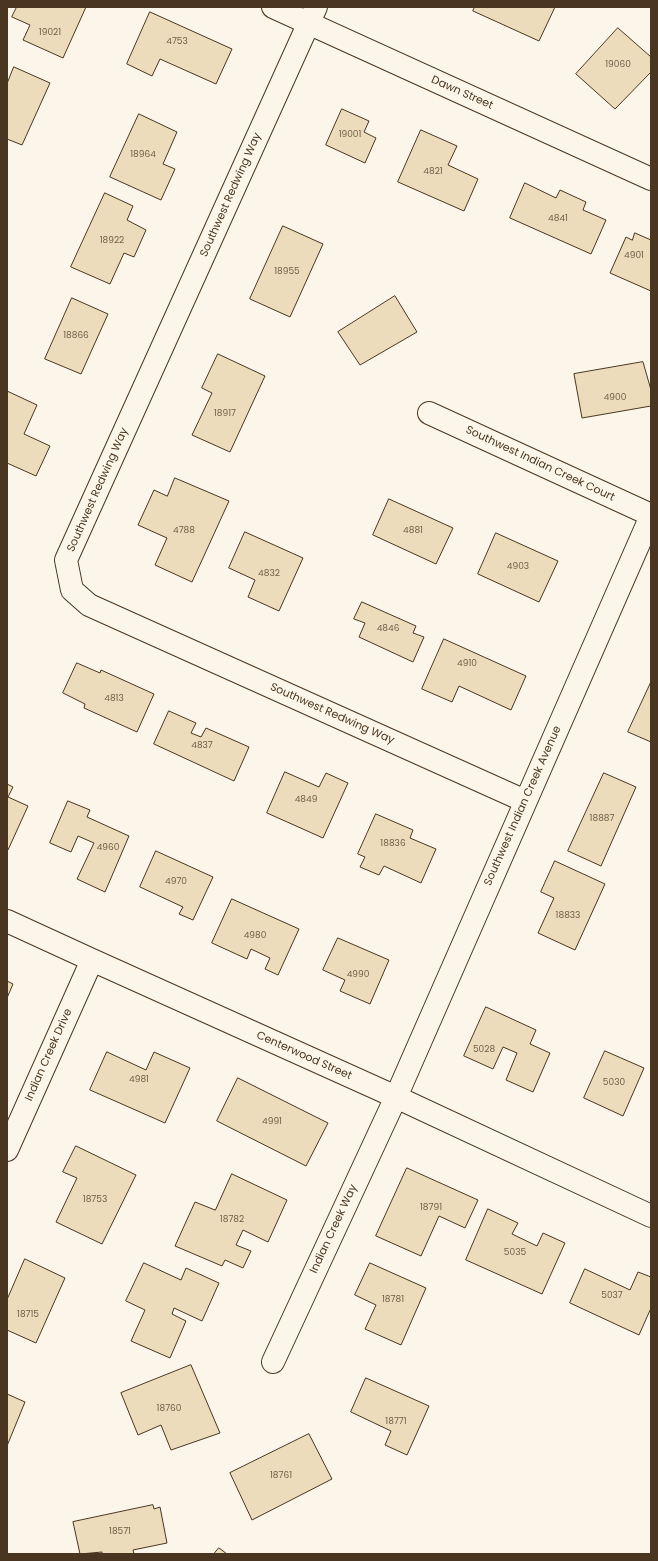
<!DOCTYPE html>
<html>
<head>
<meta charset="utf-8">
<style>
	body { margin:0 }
	#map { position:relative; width:658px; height:1561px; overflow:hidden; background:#fbf6e9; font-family:Poppins,sans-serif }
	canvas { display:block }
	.frame { position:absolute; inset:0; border:8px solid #4a3520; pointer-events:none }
</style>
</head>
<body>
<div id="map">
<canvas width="658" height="1561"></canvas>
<div class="frame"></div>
</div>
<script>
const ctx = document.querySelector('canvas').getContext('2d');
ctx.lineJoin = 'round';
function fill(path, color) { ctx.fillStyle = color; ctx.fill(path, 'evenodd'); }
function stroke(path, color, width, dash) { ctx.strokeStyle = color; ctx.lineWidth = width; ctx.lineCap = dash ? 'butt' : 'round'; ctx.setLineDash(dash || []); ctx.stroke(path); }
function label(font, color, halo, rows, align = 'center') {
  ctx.font = font + ' Poppins,sans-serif'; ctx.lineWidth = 3; ctx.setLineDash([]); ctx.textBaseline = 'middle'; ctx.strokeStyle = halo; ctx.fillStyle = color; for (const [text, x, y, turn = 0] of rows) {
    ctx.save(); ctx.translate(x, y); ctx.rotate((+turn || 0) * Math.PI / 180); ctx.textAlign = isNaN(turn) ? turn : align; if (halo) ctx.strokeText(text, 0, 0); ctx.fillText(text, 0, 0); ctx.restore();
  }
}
const building = new Path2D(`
	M17,7h69l-23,51 -40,-18 7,-15 -18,-8z
	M475,7h80l-16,34 -66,-30z
	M150,12l82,37 -16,35 -56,-25 -8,17 -25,-12z
	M618,28l33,29v15l-36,37 -39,-35z
	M14,67l36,16 -28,62 -15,-6v-55z
	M342,109l27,12 -5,11 12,6 -11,25 -39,-18z
	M139,114l38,18 -14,32 12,5 -14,31 -51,-23z
	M421,130l36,16 -9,19 30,14 -14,32 -66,-29z
	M525,183l31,15 4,-8 26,12 -3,8 23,10 -15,34 -81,-36z
	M105,193l28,13 -6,14 19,10 -12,27 -10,-4 -14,31 -39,-17z
	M283,226l40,18 -33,73 -40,-18z
	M635,233l16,7v51l-41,-18 16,-36 6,3z
	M395,296l22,36 -57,33 -22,-33z
	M72,298l36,16 -27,60 -36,-15z
	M218,354l47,22 -35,76 -38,-17 20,-42 -10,-5z
	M643,362l8,28v16l-69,12 -8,-44z
	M7,391l30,14 -13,29 26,12 -14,30 -29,-13z
	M175,478l54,23 -37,81 -37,-17 12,-27 -29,-13 16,-35 13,6z
	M389,499l64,29 -17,36 -63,-29z
	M245,532l58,26 -24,53 -31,-14 7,-17 -26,-12z
	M496,533l62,28 -19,41 -61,-28z
	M362,602l54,24 -3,7 11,4 -11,25 -54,-25 6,-14 -11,-4z
	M444,639l82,37 -15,34 -52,-24 -7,16 -30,-13z
	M77,663l23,10 1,-3 53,24 -17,38 -53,-24 1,-4 -22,-11z
	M651,682v60l-23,-10z
	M169,711l27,12 -5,10 10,4 5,-9 43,19 -15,34 -80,-37z
	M285,772l34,15 7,-14 22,10 -25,55 -56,-25z
	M604,773l32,14 -35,79 -33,-15z
	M7,784l6,3 -5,10 20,9 -20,44h-1z
	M68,801l22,9 -3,7 42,19 -24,56 -28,-13 17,-36 -16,-7 -7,16 -21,-9z
	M376,814l37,16 -3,8 26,11 -15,34 -37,-17 -5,9 -19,-8 5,-10 -7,-3z
	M156,851l57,26 -20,43 -14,-6 4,-7 -43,-20z
	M555,861l50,23 -30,66 -37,-17 16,-35 -13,-6z
	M232,899l67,30 -21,46 -13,-6 5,-11 -19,-9 -4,10 -35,-16z
	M338,938l51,22 -19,44 -30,-13 5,-11 -22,-10z
	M7,981l6,3 -6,14z
	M486,1007l50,23 -6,14 20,9 -17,39 -27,-12 11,-27 -14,-6 -10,22 -29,-13z
	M605,1051l39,17 -21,48 -39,-18z
	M107,1052l39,18 8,-18 36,16 -25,55 -75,-33z
	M238,1078l90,45 -22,43 -89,-45z
	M76,1146l60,29 -34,69 -46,-22 21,-44 -14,-6z
	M407,1168l71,32 -13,28 -26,-12 -18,40 -45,-20z
	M232,1174l55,26 -19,42 -25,-12 -7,15 15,6 -8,17 -18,-8 -3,6 -47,-20 20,-44 20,8z
	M488,1209l30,14 -6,11 25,12 6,-13 22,10 -23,51 -76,-34z
	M25,1259l40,19 -29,65 -29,-13v-30z
	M144,1263l37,17 5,-12 33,15 -17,38 -28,-13 -2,6 14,7 -16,37 -39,-17 14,-31 -19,-9z
	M370,1263l56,25 -25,57 -36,-16 11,-24 -21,-10z
	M585,1269l45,21 8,-18 13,5v31l-12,27 -69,-32z
	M191,1365l29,68 -49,17 -10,-25 -23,10 -17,-42z
	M366,1378l63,28 -22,49 -22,-10 6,-14 -40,-19z
	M7,1394l18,8 -18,44z
	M309,1434l23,45 -80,41 -22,-47z
	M153,1505l1,4 6,-2 7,36 -34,7 1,4h-32v-2l-22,2 -7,-32z
	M219,1548l8,6h-13z`);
fill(building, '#ecdcbc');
stroke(building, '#4a3520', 1);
const street = new Path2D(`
	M273,7l378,172
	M316,7l-250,553 6,30 17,15 436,196
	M429,413l222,102
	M7,921l85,39 304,137 255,119
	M7,1150l85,-190
	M273,1362l123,-265 255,-581`);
stroke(street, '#4a3520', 24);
stroke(street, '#fbf6e9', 22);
label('9px', '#725f47', null, [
	["19021",50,33],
	["4753",177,42],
	["19060",618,65],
	["19001",350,135],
	["18964",143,155],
	["4821",433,172],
	["4841",558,219],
	["18922",112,241],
	["4901",634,256],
	["18955",287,272],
	["18866",76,336],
	["4900",615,398],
	["18917",225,414],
	["4788",184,531],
	["4881",413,531],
	["4903",518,567],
	["4832",269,574],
	["4846",388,629],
	["4910",467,664],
	["4813",114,699],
	["4837",202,746],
	["4849",306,800],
	["18887",602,819],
	["18836",393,844],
	["4960",108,848],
	["4970",176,882],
	["18833",568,916],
	["4980",255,936],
	["4990",358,975],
	["5028",484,1050],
	["4981",139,1080],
	["5030",614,1083],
	["4991",272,1122],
	["18753",95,1200],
	["18791",431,1208],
	["18782",232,1220],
	["5035",515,1253],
	["5037",612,1296],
	["18781",393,1300],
	["18715",28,1315],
	["18760",169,1409],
	["18771",396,1422],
	["18761",281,1476],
	["18571",120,1532]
]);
label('11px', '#4a3520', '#fbf6e9', [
	["Dawn Street",462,93,24],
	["Southwest Redwing Way",231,195,-66],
	["Southwest Indian Creek Court",540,464,25],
	["Southwest Redwing Way",98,490,-66],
	["Southwest Redwing Way",332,714,24],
	["Southwest Indian Creek Avenue",523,806,-66],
	["Indian Creek Drive",49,1055,-66],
	["Centerwood Street",304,1056,24],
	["Indian Creek Way",334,1229,-65]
]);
</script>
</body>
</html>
